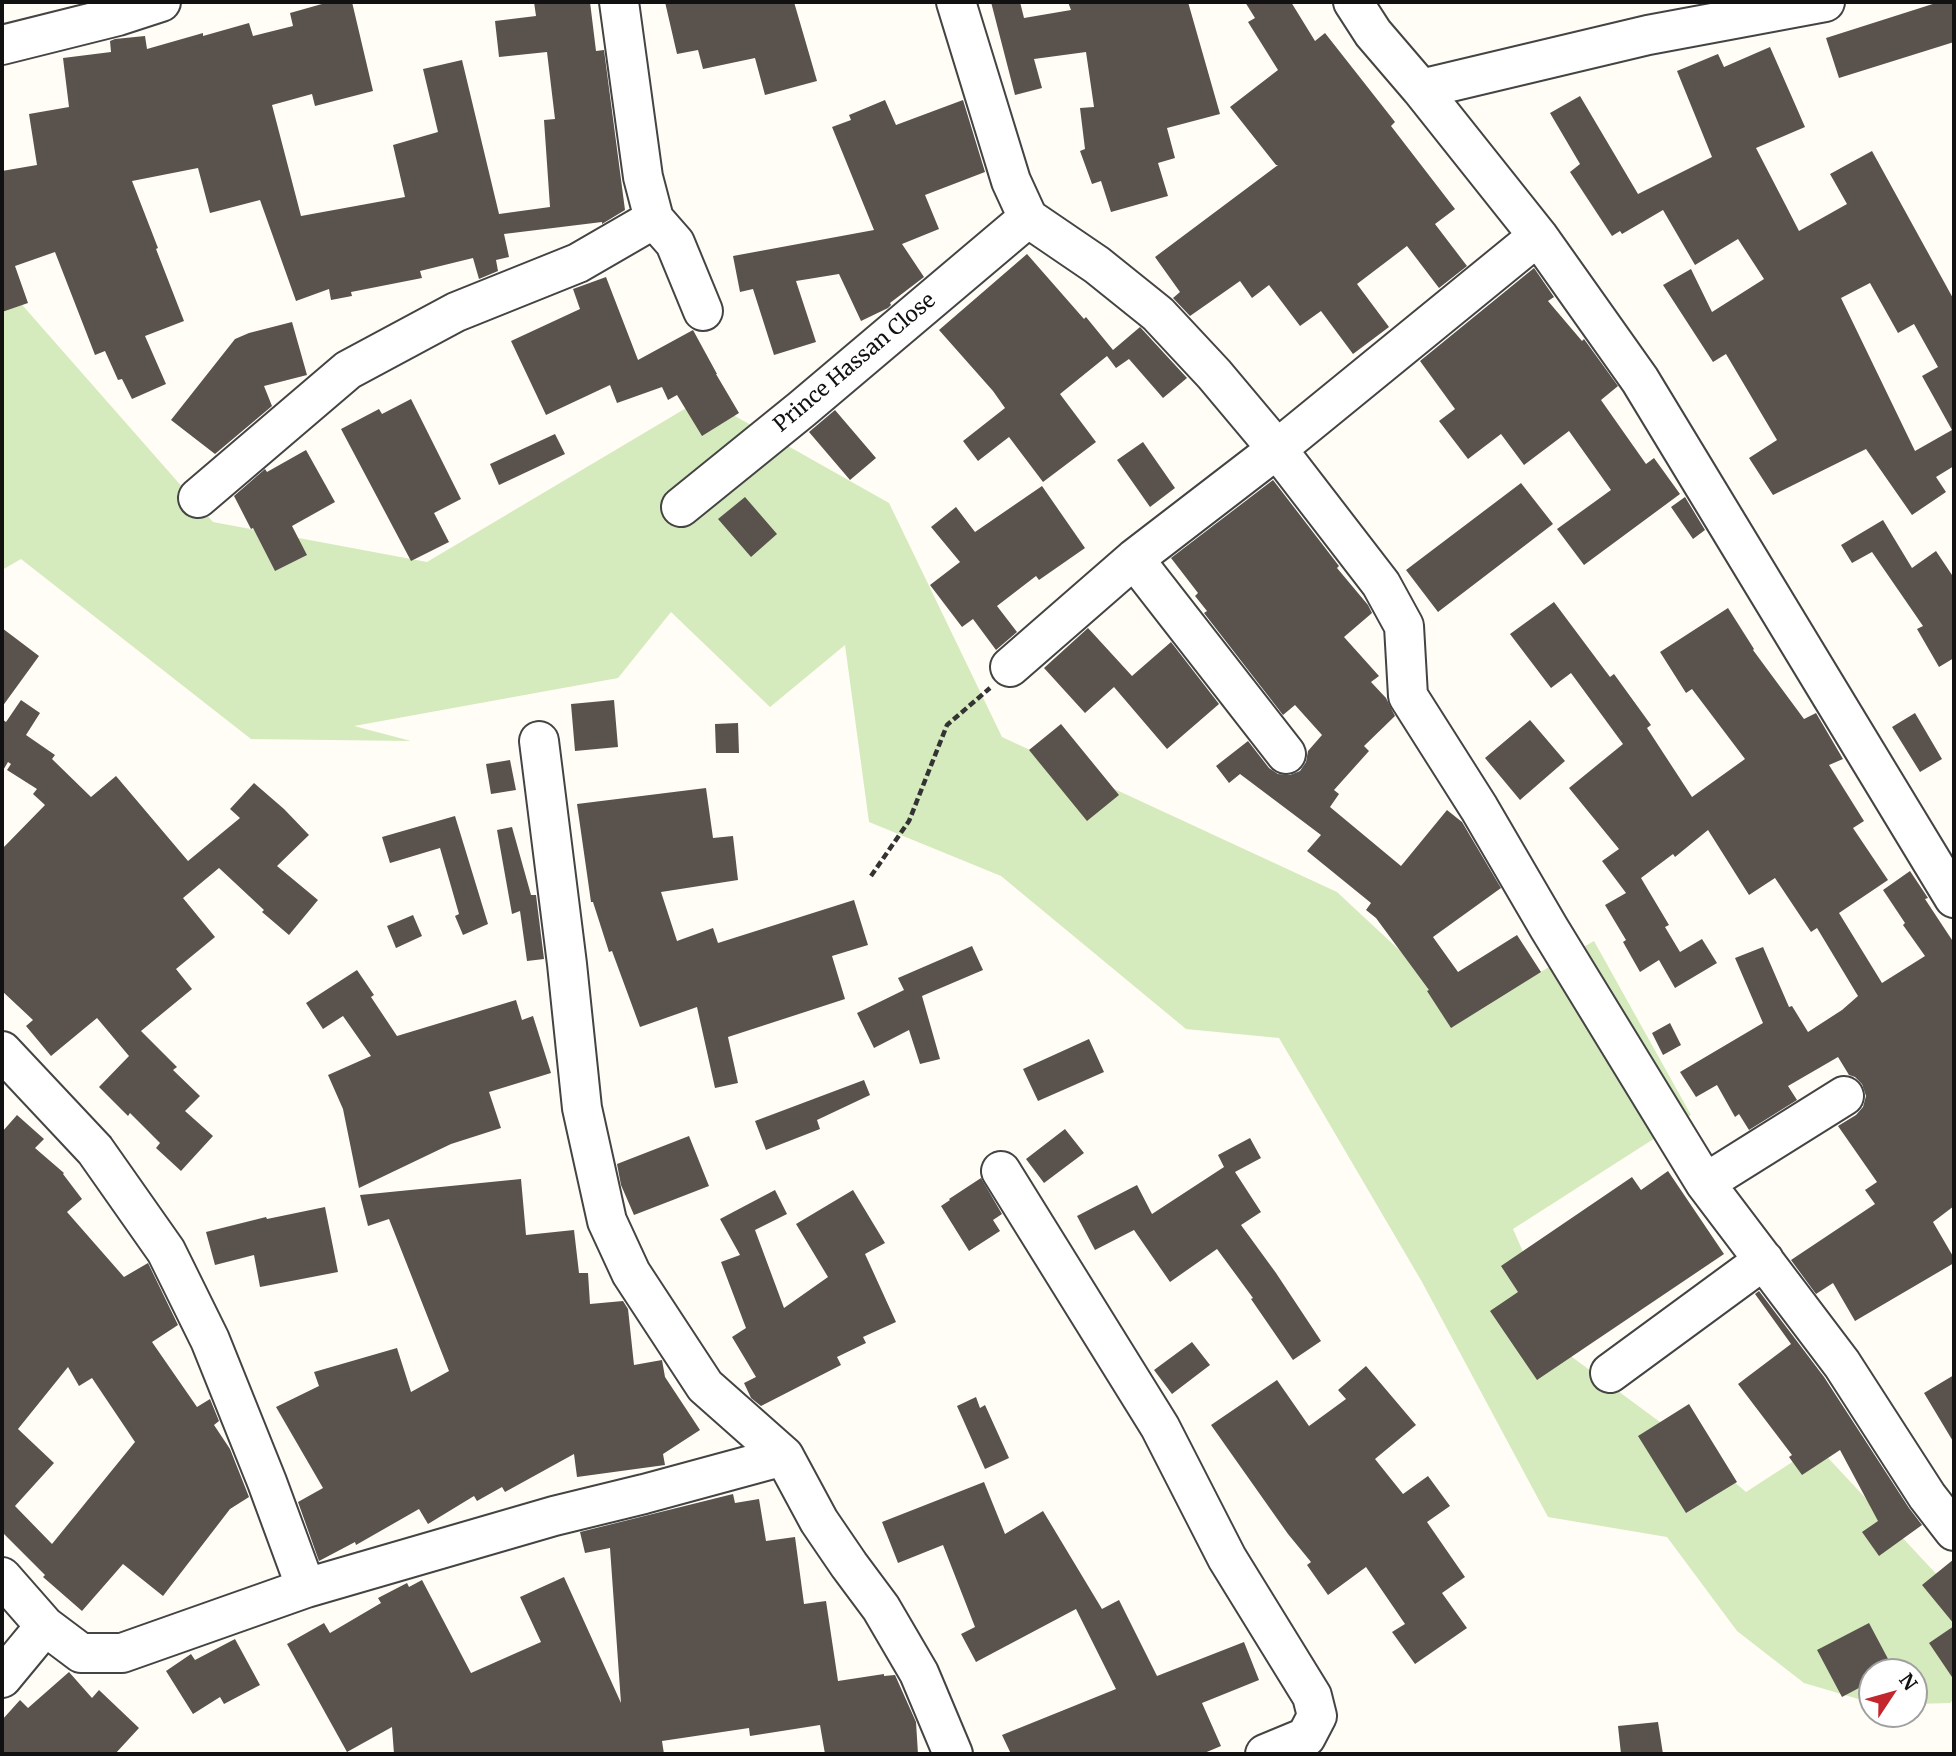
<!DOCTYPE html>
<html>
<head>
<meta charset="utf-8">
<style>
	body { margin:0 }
	#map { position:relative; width:1956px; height:1756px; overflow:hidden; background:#fffdf5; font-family:Merriweather,serif }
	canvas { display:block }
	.frame { position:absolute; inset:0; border:4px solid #111; pointer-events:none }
	.north { position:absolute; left:1858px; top:1658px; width:70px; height:70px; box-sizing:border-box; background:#fff; border:2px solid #a0a0a0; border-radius:50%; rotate:54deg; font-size:19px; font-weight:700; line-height:28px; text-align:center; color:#111 }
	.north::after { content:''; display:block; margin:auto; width:24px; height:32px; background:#c4262e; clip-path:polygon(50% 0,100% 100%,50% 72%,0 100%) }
</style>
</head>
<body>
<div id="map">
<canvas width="1956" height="1756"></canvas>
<div class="frame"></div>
<div class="north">N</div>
</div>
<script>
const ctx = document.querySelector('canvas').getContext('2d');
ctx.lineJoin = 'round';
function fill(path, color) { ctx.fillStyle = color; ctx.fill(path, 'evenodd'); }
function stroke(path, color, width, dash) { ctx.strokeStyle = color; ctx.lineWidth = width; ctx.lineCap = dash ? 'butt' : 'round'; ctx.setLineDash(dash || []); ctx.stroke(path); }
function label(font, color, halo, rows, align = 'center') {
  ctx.font = font + ' Merriweather,serif'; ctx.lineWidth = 7; ctx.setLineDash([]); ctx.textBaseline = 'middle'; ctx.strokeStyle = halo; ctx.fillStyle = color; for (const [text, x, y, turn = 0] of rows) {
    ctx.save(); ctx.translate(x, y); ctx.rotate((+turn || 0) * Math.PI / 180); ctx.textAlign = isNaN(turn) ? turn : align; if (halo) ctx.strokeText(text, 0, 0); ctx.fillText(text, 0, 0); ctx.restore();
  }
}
fill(new Path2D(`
	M2,282l211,240 214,40 276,-164 186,105 113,234 335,155 131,122 126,-73 97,174 -178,114 55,125 123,91 55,47 71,-46 137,147v106l-4,4 -36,1v-32h-42v31l-68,-20 -67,-52 -70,-94 -119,-20 -126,-235 -143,-244 -93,-9 -185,-153 -132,-54 -24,-177 -75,62 -99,-95 -53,66 -264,48 57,15 -160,-2 -230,-180 -19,11z`), '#d5ebbd');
fill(new Path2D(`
	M329,2h23l21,89 -58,15 -3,-12 -40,11 29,111 104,-19 -12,-52 45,-13 -15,-63 39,-9 37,154 51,-7 -6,-87 11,-1 -8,-67 -48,5 -4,-36 41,-5 -2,-14h56l6,49 8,-1 21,160 -23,14v-2l-98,12 5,23 -13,3 2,11 -19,8 -6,-21 -53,13 2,7 -71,14 1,4 -21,4 -2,-11 -33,12 -36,-101 -50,13 -12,-45 -66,13 26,67 -2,1 28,72 -39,15 21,48 -34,15 -10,-20 -4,1 -13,-29 -10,4 -40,-103 -40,14 13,37 -26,9v-141l35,-6 -8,-51 40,-7 -6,-49 48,-6 -1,-11 5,-2 30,-3 2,13 56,-16v3l46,-13 4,13 40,-10 -3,-13z
	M665,2h129l23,79 -52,14 -10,-37 -52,11 -5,-19 -21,4z
	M991,2h29l4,16 47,-8 -3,-8h120l32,112 -53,14 8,30 -17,5 10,33 -57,16 -10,-31 -9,3 -12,-33 5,-2 -5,-41 14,-1 -8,-55 -52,7 8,29 -27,7z
	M1245,2h46l24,39 10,-8 70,89 -4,4 64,83 -20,15 32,42 -28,22 -32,-42 -50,38 32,43 -36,27 -32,-43 -21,15 -31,-41 -17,13 -12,-17 -50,35 -17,-18 7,-6 -25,-35 123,-92h-2l-46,-58 48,-37 -30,-48 7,-4z
	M1939,2h15v40l-115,36 -13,-40z
	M1770,47l35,80 -49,21 43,83 48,-27 -17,-30 42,-23 82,149v166l-18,11 10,15 -34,23 -46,-66 -93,46 -24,-37 28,-18 -51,-86 -13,8 -50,-77 28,-16 21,43 52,-33 -26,-40 -43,26 -32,-55 -41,24 -2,-3 -8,5 -42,-64 10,-8 -30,-51 30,-17 58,98 74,-37 -35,-86 41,-17 6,13zM1870,283l28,50 16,-9 24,43 -16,9 30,54 -37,21 -74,-153z
	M885,100l11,25 67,-25 22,72 -60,23 14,34 -37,15 22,33 -34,26 1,2 -3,3 -27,13 -22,-47 -43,7 20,61 -42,13 -21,-66 -13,3 -7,-36 141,-26 -42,-103 19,-7 -2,-5z
	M1027,254l57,65 2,-2 27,33 27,-23 47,51 -24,20 -34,-39 -13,9 -9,-12 -47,38 36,48 -53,40 -34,-45 -31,24 -15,-20 42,-33 -12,-17 -54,-61z
	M1534,268l20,29 -6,4 34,40 2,-2 34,47 -17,14 45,64 8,-6 26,36 -96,71 -27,-36 54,-39 -42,-59 -45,34 -23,-31 -33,25 -29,-38 16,-12 -35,-48z
	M606,277l32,83 55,-30 24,44h-1l23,39 -37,23 -25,-41 -9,5 -6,-13 -45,16 -7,-18 -64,30 -35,-74 69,-32 -7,-20z
	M292,322l15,53 -43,11 8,20 -57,48 -44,-34 64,-81 14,-6z
	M411,399l50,100 -27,14 15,29 -38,19 -70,-132 38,-20 3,5z
	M835,410l41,48 -26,22 -41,-48z
	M555,434l10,20 -66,31 -9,-21z
	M1143,442l32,46 -25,19 -33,-47z
	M306,450l29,52 -43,24 15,29 -32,16 -22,-43 -2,1 -17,-33 31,-27 2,3z
	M1273,480l66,86 -2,2 31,37 4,8 -28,24 35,39 -8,6 15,16 9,18 -31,30 5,5 -35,39 5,4 -9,13 71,59 46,-56 15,12 39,66 -68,49 25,35 59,-37 24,37 -90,56 -24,-37 2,-1 -53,-72 -10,-8 5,-7 -64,-52 14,-16 -81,-61 -11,9 -13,-17 32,-25 21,27 9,6 12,1 10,-4 6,-9 2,-11 14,-16 -27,-30 -12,10 -79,-102 3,-2 -12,-15 3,-3 -27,-35z
	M1521,483l32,41 -115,88 -32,-42z
	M1042,486l43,62 -46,32 -3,-4 -39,30 20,26 -21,18 -23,-31 -11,8 -32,-42 30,-23 -29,-35 25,-20 19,25z
	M745,497l32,37 -26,23 -33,-38z
	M1685,497l20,33 -12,9 -22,-32z
	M1883,520l29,48 24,-17 18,27v80l-15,9 -22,-38 6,-3 -51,-74 -20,11 -11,-18z
	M1554,602l56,75 4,-3 37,51 -4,3 45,69 53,-38 -53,-70 -6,4 -26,-41 68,-44 26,41 -1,1 51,69 12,-6 27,46 -14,6 35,56 -11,7 35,52 -49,33 43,70 43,-27 -22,-31 2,-2 -22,-33 27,-19 18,27 -3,1 29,44v263l-21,16 21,36v5l-99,58 -22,-38 -17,11 -25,-34 84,-56 -10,-14 12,-8 -39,-56 18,-11 7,-8 3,-11 -4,-12 -7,-7 -6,-2 -11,-18 -50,29 9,14 -48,30 -10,-16 -4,3 -18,-32 -21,12 -16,-25 83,-49 -28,-65 28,-11 26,60 3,-1 16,26 34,-22 16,-14 -41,-68 -6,4 -36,-54 -26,17 -41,-65 -33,27 -2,-3 -32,24 28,47 -4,2 15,25 22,-13 15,24 -42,25 -16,-28 -19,12 -17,-30 3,-2 -21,-35 21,-12 -24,-32 17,-12 -50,-61 54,-44 -52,-71 -20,15 -41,-54z
	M2,628l37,28 -37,51z
	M1088,628l44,48 39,-34 48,62 -52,45 -53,-62 -29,26 -41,-45z
	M21,700l19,13 -14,22 29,20 -3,4 39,38 25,-21 72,85 52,-43 -10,-9 24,-26 30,26 25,26 -32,31 41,34 -29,35 -27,-23 2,-2 -45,-42 -36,30 32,39 -39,32 16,20 -51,42 36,36 -4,3 27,26 -15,15 28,25 -32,35 -25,-23 4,-5 -30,-30 -2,3 -29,-29 30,-31 -32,-38 -46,38 -25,-30 7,-6 -31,-29v-142l43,-44 -12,-11 4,-5 -30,-19 4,-6 -3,-2 -6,10v-53l4,3z
	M614,700l4,47 -43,4 -4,-47z
	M1915,713l27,46 -22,13 -28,-45z
	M1530,720l35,41 -45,39 -35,-42z
	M738,723l1,30h-23l-1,-29z
	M1061,724l58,71 -32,26 -58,-71z
	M510,760l6,30 -25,4 -5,-30z
	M706,788l7,50 20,-2 5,44 -77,12 16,49 36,-13 5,15 136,-43 14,45 -36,11 13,43 -117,38 10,46 -23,5 -18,-81 -57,20 -28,-76 -3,1 -16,-50h-2l-14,-98z
	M455,816l33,108 -25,11 -8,-19 4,-2 -19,-66 -50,15 -8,-26z
	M512,827l19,68h5l8,64 -17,2 -7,-50 -8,3 -15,-84z
	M413,915l9,21 -26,12 -9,-22z
	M972,946l11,24 -61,26 18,63 -20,5 -11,-34 -35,18 -17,-35 47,-23 -6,-12z
	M357,970l17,25 -3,2 26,39 119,-36 6,20 11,-4 18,57 -62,19 12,36 -50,16 -92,44 -16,-79 -15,-34 43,-19 -28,-40 -20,13 -17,-26z
	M1670,1023l11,22 -18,10 -11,-22z
	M1089,1039l15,33 -66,29 -15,-32z
	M864,1080l6,15 -53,25 3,9 -54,21 -11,-29z
	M17,1115l27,24 -9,9 29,25 -1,1 19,25 -15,13 57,65 24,-14 30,62 -26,17 45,65 13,-8 9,22 -5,4 16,24 19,48 -19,12 -67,87 -40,-32 -41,47 -39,-34 2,-2 -43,-43v-400zM68,1367l11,19 13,-8 43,64 -83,102 -37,-38 39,-43 -36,-34z
	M1065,1129l19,24 -40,30 -18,-24z
	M689,1136l20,50 -75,29 -13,-30 -4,-21z
	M1250,1138l11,20 -26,14 26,40 -20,13 35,48 45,68 -28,19 -42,-61 2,-1 -36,-49 -47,33 -36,-52 -39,20 -18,-34 60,-31 15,29 72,-47 -6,-12z
	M1668,1171l56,83 -187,126 -47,-69 28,-19 -17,-26 131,-89 9,13z
	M981,1178l21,36 -9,6 7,11 -31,20 -28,-45 9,-6 -1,-1z
	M521,1179l5,56 48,-5 5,43h9l2,31 33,-3 5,8 6,56 28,-5 3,17 35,53 -37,24 2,11 -88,12 -3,-23 -69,38 -3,-5 -25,14 -3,-5 -46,28 -9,-15 -63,36 -1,-3 -36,19 -21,-59 25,-14 -47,-81 43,-21 -5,-14 83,-24 14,44 38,-21 -60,-152 -21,7 -8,-31z
	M775,1190l12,24 -32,16 29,78 44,-31 -32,-53 57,-34 32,53 -20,11 31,68 -33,15 3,6 -29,14 4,8 -80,41 -10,-8 -7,-15 12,-6 -24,-40 14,-9 -25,-66 19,-7 -20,-36z
	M325,1207l13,65 -78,15 -6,-32 -39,10 -9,-33 60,-15 1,2z
	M1759,1291l65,86 85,131 13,17 -43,31 -17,-24 16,-11 -38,-71 -38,25 -13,-18 3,-2 -54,-71 53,-40 -36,-50z
	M1192,1342l18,23 -38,29 -18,-24z
	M1366,1366l50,59 -41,34 28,35 25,-18 22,30 -23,16 38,55 -23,16 25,35 -52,36 -23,-32 13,-8 -39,-57 -38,28 -21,-30 4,-3 -23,-28 -77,-109 66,-45 32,46 37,-27 -8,-9z
	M1954,1375v68l-30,-50z
	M976,1397l4,11 5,-3 24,53 -24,11 -28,-63z
	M1689,1404l48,78 -51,31 -48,-77z
	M984,1482l21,52 38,-23 59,98 17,-9 38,76 87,-34 15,38 -57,23 19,43 -19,8h-191l-9,-19 114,-46 -40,-80 -100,53 -15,-28 14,-7 -32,-82 -45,18 -16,-41z
	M733,1494l2,9 24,-4 7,42 29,-4 9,67 22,-3 12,80 46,-7v2l11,-1 21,47 2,32h-93l-5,-29 -70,11 -1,-8 -87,13 2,13h-270l-2,-27 -45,25 -60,-108 37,-21 6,10 51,-30 -3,-5 29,-15 2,4 13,-7 49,93 70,-31 -21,-45 44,-20 57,126 -11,-155 -25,5 -5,-21z
	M1954,1559v65l-32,-39z
	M1869,1623l26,49h-23v9l-30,16 -25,-47z
	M1954,1626v54l-25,-37z
	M235,1639l25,46 -36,19 -4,-7 -27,17 -27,-43 25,-17 4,6z
	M69,1672l23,26 7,-8 40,38 -24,26h-113v-34l18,-20 8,8z
	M1658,1722l5,32h-42l-3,-28z`), '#5a524d');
const minor = new Path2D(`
	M619,2l24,175 11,42 21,24 28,68
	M956,2l55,179 17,37 69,47 61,49 56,60 63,75 104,135 23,42 4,70 71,112 70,120 156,255 137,181 85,132 27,35
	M1353,2l20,31 48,56 117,147 102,144 314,518
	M2,45l116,-29 43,-14
	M1421,89l227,-54 177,-33
	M198,498l150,-128 108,-58 122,-49 76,-44
	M681,507l121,-98 226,-191
	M1134,559l152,195
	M1010,667l124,-108 143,-110 261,-213
	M539,741l28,223 15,144 25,113 24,52 74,113 79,70 35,65 30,44 32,43 38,65 34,81
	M2,1051l93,99 71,101 44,89 57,142 39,106
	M1001,1171l159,256 67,131 85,138 5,20 -11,21 -41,17
	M1705,1183l139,-87
	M1610,1373l154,-113
	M2,1577l43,49
	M2,1678l43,-52 36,27h41l184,-65 248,-72 90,-22 140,-38`);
stroke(minor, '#444', 42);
stroke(new Path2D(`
	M871,876l38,-55 38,-96 43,-37`), '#333', 4.5, [7, 3.5]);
stroke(minor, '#fff', 38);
label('21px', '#111', '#fff', [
	["Prince Hassan Close",855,363,-40]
]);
</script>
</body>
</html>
